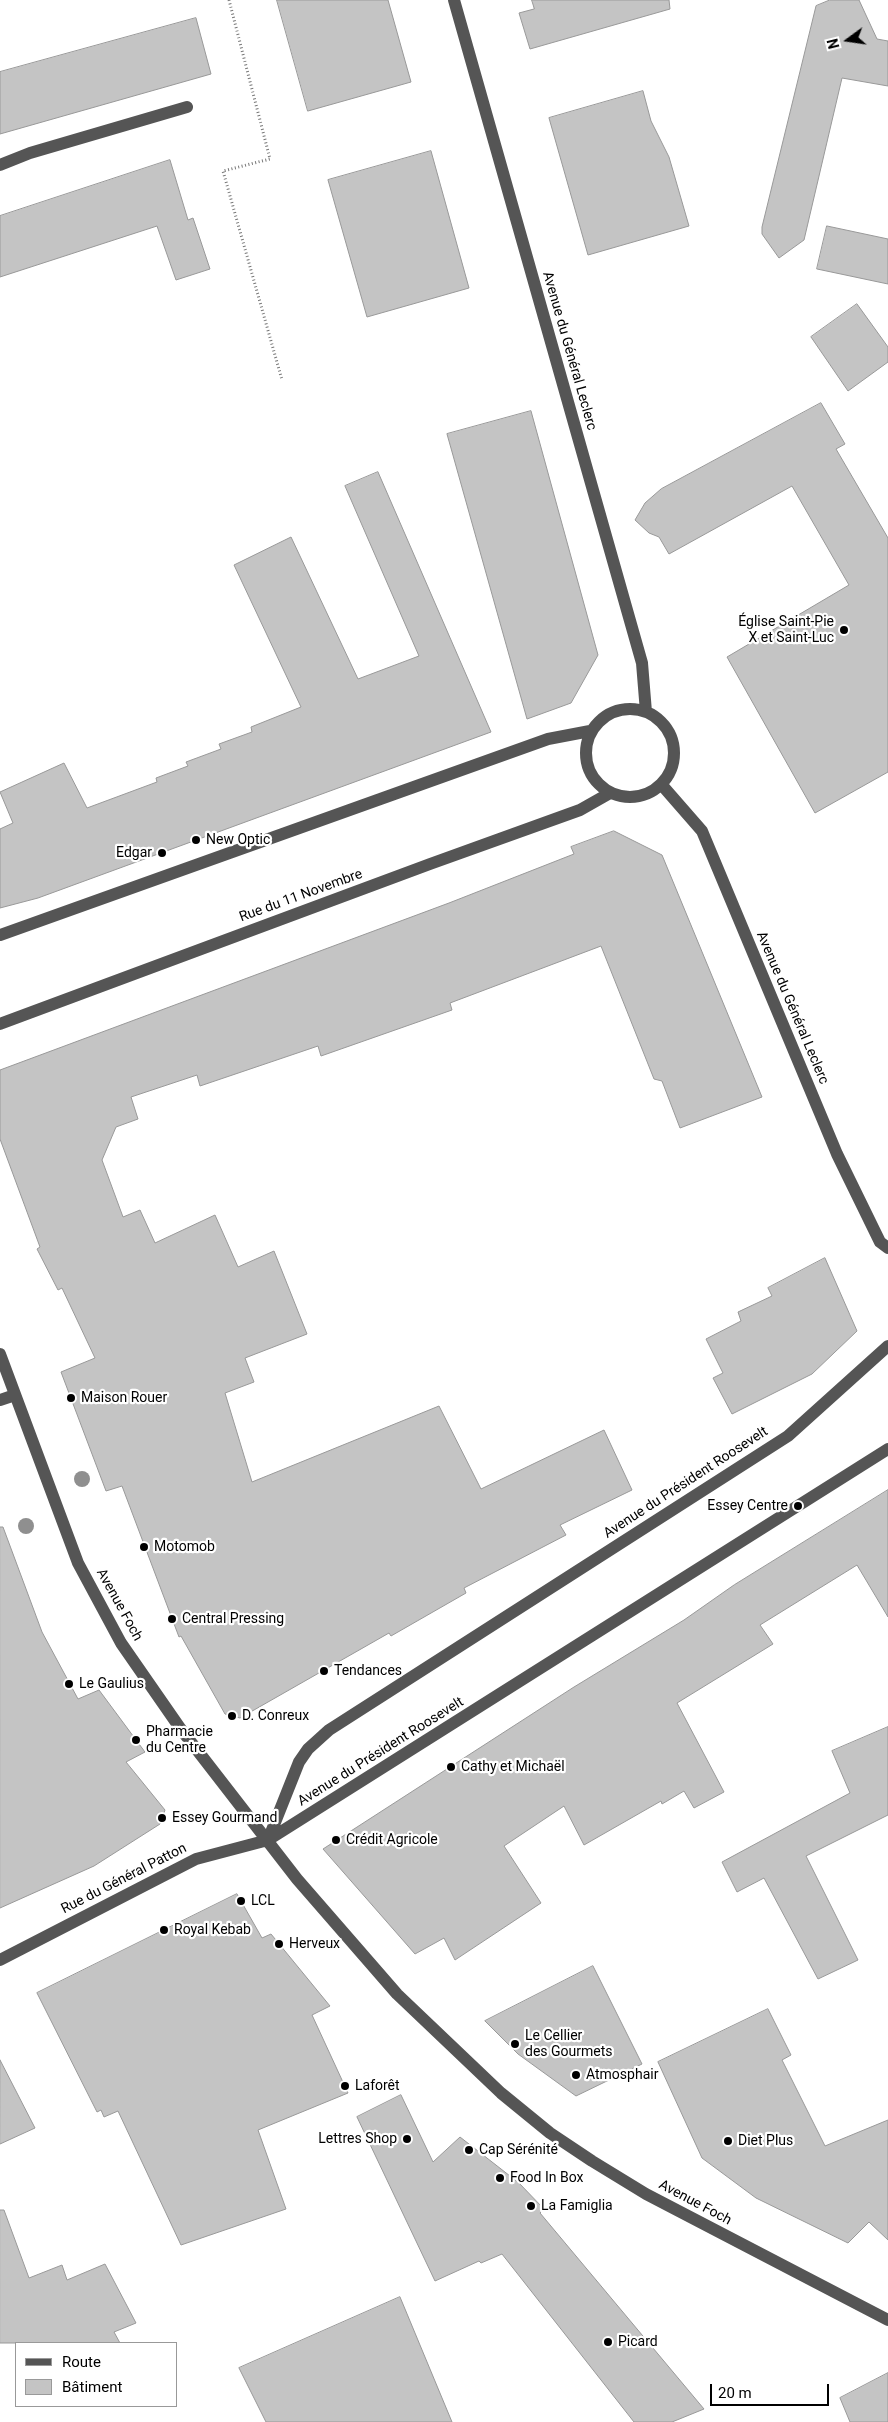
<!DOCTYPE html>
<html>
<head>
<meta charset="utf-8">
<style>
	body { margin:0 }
	#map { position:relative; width:888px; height:2422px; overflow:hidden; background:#fff; font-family:Roboto,sans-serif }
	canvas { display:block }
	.legend { position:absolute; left:15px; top:2342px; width:162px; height:65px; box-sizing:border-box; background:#fff; border:1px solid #999; margin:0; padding:6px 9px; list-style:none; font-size:15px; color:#000 }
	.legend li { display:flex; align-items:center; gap:10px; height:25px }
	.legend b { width:25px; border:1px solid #999 }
	.north { position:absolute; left:823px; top:15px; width:50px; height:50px; -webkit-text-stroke:4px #fff; paint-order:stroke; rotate:256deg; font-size:14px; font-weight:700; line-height:20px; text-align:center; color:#000 }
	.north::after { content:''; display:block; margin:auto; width:18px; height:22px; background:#000; clip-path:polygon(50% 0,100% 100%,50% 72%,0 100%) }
	.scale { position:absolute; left:710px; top:2384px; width:119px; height:22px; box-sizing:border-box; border:2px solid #000; border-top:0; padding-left:6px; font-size:15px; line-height:18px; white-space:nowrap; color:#000; -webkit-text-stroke:4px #fff; paint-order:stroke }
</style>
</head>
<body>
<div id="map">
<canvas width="888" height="2422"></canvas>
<ul class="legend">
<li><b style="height:6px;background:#555"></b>Route</li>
<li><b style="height:14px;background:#c4c4c4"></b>Bâtiment</li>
</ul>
<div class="north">N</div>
<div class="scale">20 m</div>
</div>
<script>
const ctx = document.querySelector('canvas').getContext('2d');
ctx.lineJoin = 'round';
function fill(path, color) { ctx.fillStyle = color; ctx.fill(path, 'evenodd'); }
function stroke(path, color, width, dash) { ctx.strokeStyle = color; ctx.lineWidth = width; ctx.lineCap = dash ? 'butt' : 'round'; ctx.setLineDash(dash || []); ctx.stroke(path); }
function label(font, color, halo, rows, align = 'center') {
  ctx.font = font + ' Roboto,sans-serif'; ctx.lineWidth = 4.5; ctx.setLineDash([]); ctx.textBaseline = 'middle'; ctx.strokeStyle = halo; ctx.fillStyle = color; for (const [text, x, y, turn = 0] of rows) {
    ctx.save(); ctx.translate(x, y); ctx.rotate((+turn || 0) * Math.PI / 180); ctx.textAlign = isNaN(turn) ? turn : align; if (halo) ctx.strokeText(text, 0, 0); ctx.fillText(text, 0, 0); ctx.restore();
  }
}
const building = new Path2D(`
	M277,0h111l23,82 -103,29z
	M532,0h137l1,9 -140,40 -11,-36 15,-4z
	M830,0h29l18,39 11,2v45l-46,-8 -38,162 -25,18 -17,-24v-7l54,-221z
	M196,18l15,56 -211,60v-62z
	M643,91l8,30 18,36 20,69 -101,29 -39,-137z
	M431,151l38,137 -102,29 -39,-137z
	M170,160l18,60 5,-2 17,51 -34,11 -19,-54 -157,51v-61z
	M827,226l61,13v45l-71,-15z
	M857,304l31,43v15l-40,29 -37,-54z
	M821,403l24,41 -9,5 52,89v234l-73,41 -88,-156 122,-72 -57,-99 -123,68 -10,-17 -10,-4 -14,-13 10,-17 16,-14z
	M531,411l67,244 -27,48 -44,16 -80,-285z
	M378,472l113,260 -453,166 -38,10v-79l13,-6 -13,-31 64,-29 23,45 70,-26 -1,-4 32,-12 -2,-4 35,-13 -2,-5 33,-12 -1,-5 50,-20 -67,-142 57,-28 67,142 61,-23 -74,-170z
	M614,831l48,24 100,242 -82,31 -18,-47 -8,-2 -53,-133 -151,57 2,7 -131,46 -3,-10 -118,40 -3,-11 -66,22 7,22 -22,8 -14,33 21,57 17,-7 15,33 60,-28 23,52 36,-16 33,83 -62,24 9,24 -29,11 27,89 187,-76 42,83 123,-59 28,60 -72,35 6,10 -102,53 2,5 -75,43 -2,-3 -149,85 -15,-4 -44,-78 -2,1 -57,-151 -16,5 -45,-119 34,-14 -33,-70 -4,2 -21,-41 3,-2 -40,-108v-69l449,-167 125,-49 -3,-7z
	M825,1258l32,73 -45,43 -80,40 -19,-36 10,-5 -17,-34 35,-18 -3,-9 34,-16 -4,-8z
	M888,1490v127l-31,-52 -97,60 13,19 -96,59 47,89 -30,16 -10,-17 -22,13 -1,-3 -77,44 -20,-39 -60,40 37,57 -86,57 -11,-22 -29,16 -92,-105 251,-162 110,-67 50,-35z
	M0,1527h3l39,105 36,67 21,-9 46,62 -19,10 39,48 -5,14 -66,42 -94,42z
	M888,1727v88l-82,41 52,104 -40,19 -54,-101 -27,14 -15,-30 128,-69 -18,-42z
	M237,1894l25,44 9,-4 59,72 -18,9 36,78 -90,37 28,79 -105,36 -63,-134 -14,6 -3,-7 -4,2 -60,-119z
	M593,1966l49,98 -66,32 -58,-42 -33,-33z
	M768,2009l23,46 -9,5 43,86 63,-26v120l-19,-18 -21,21 -92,-45 -54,-40 -44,-96z
	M0,2060l35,68 -35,16z
	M401,2095l32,67 27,-25 59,46 25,26 -4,4 164,196 -32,13h-38l-132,-168 -21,9 -2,-2 -44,20 -78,-164z
	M0,2210h4l25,68 33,-13 5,15 38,-16 31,59 -22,9 6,11h-120z
	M400,2297l52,125h-186l-27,-54z
	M888,2373v49h-38l-10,-24z`);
fill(building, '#c4c4c4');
stroke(building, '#999', 1);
stroke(new Path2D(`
	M229,0l41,159 -47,12 59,209`), '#777', 3, [1, 2.5]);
stroke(new Path2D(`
	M454,0l188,663 4,49
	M0,165l30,-12 157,-46
	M586 753a44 44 0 1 1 88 0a44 44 0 1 1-88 0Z
	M661,784l41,47 135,323 43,88 8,6
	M0,935l548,-196 42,-8
	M0,1024l430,-160 150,-54 30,-17
	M0,1354l78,209 43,80 59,85 117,151 100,115 104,99 49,40 42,28 54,33 242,126
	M0,1400l15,-5
	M268,1840l31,-78 9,-13 21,-19 459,-294 100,-90
	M0,1960l196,-101 72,-19 620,-391`), '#555', 12);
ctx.fillStyle = '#8f8f8f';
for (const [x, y] of [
	[82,1479],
	[26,1526]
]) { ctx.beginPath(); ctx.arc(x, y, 8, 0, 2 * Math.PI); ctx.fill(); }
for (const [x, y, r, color] of [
	[844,630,5,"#000"],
	[196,840,5,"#000"],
	[162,853,5,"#000"],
	[71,1398,5,"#000"],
	[798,1506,5,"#000"],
	[144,1547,5,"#000"],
	[172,1619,5,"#000"],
	[324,1671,5,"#000"],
	[69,1684,5,"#000"],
	[232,1716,5,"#000"],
	[136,1740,5,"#000"],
	[451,1767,5,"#000"],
	[162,1818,5,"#000"],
	[336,1840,5,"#000"],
	[241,1901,5,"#000"],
	[164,1930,5,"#000"],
	[279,1944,5,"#000"],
	[515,2044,5,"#000"],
	[576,2075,5,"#000"],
	[345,2086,5,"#000"],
	[407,2139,5,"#000"],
	[728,2141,5,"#000"],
	[469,2150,5,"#000"],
	[500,2178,5,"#000"],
	[531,2206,5,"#000"],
	[608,2342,5,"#000"]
]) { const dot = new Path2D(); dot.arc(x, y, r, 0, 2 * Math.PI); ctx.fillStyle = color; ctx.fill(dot); stroke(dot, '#fff', 2); }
label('14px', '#000', '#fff', [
	["Avenue du Général Leclerc",569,351,74],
	["Rue du 11 Novembre",301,896,-20],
	["Avenue du Général Leclerc",792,1008,67],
	["Avenue du Président Roosevelt",686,1483,-33],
	["Avenue Foch",119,1605,61],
	["Avenue du Président Roosevelt",381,1752,-32],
	["Rue du Général Patton",124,1879,-27],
	["Avenue Foch",695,2203,28]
]);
label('14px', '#000', '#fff', [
	["Église Saint-Pie",834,622,"right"],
	["X et Saint-Luc",834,638,"right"],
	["New Optic",206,840],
	["Edgar",152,853,"right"],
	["Maison Rouer",81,1398],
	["Essey Centre",788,1506,"right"],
	["Motomob",154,1547],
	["Central Pressing",182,1619],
	["Tendances",334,1671],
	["Le Gaulius",79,1684],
	["D. Conreux",242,1716],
	["Pharmacie",146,1732],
	["du Centre",146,1748],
	["Cathy et Michaël",461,1767],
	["Essey Gourmand",172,1818],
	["Crédit Agricole",346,1840],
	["LCL",251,1901],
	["Royal Kebab",174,1930],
	["Herveux",289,1944],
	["Le Cellier",525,2036],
	["des Gourmets",525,2052],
	["Atmosphair",586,2075],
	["Laforêt",355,2086],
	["Lettres Shop",397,2139,"right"],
	["Diet Plus",738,2141],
	["Cap Sérénité",479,2150],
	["Food In Box",510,2178],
	["La Famiglia",541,2206],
	["Picard",618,2342]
], 'left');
</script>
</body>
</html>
